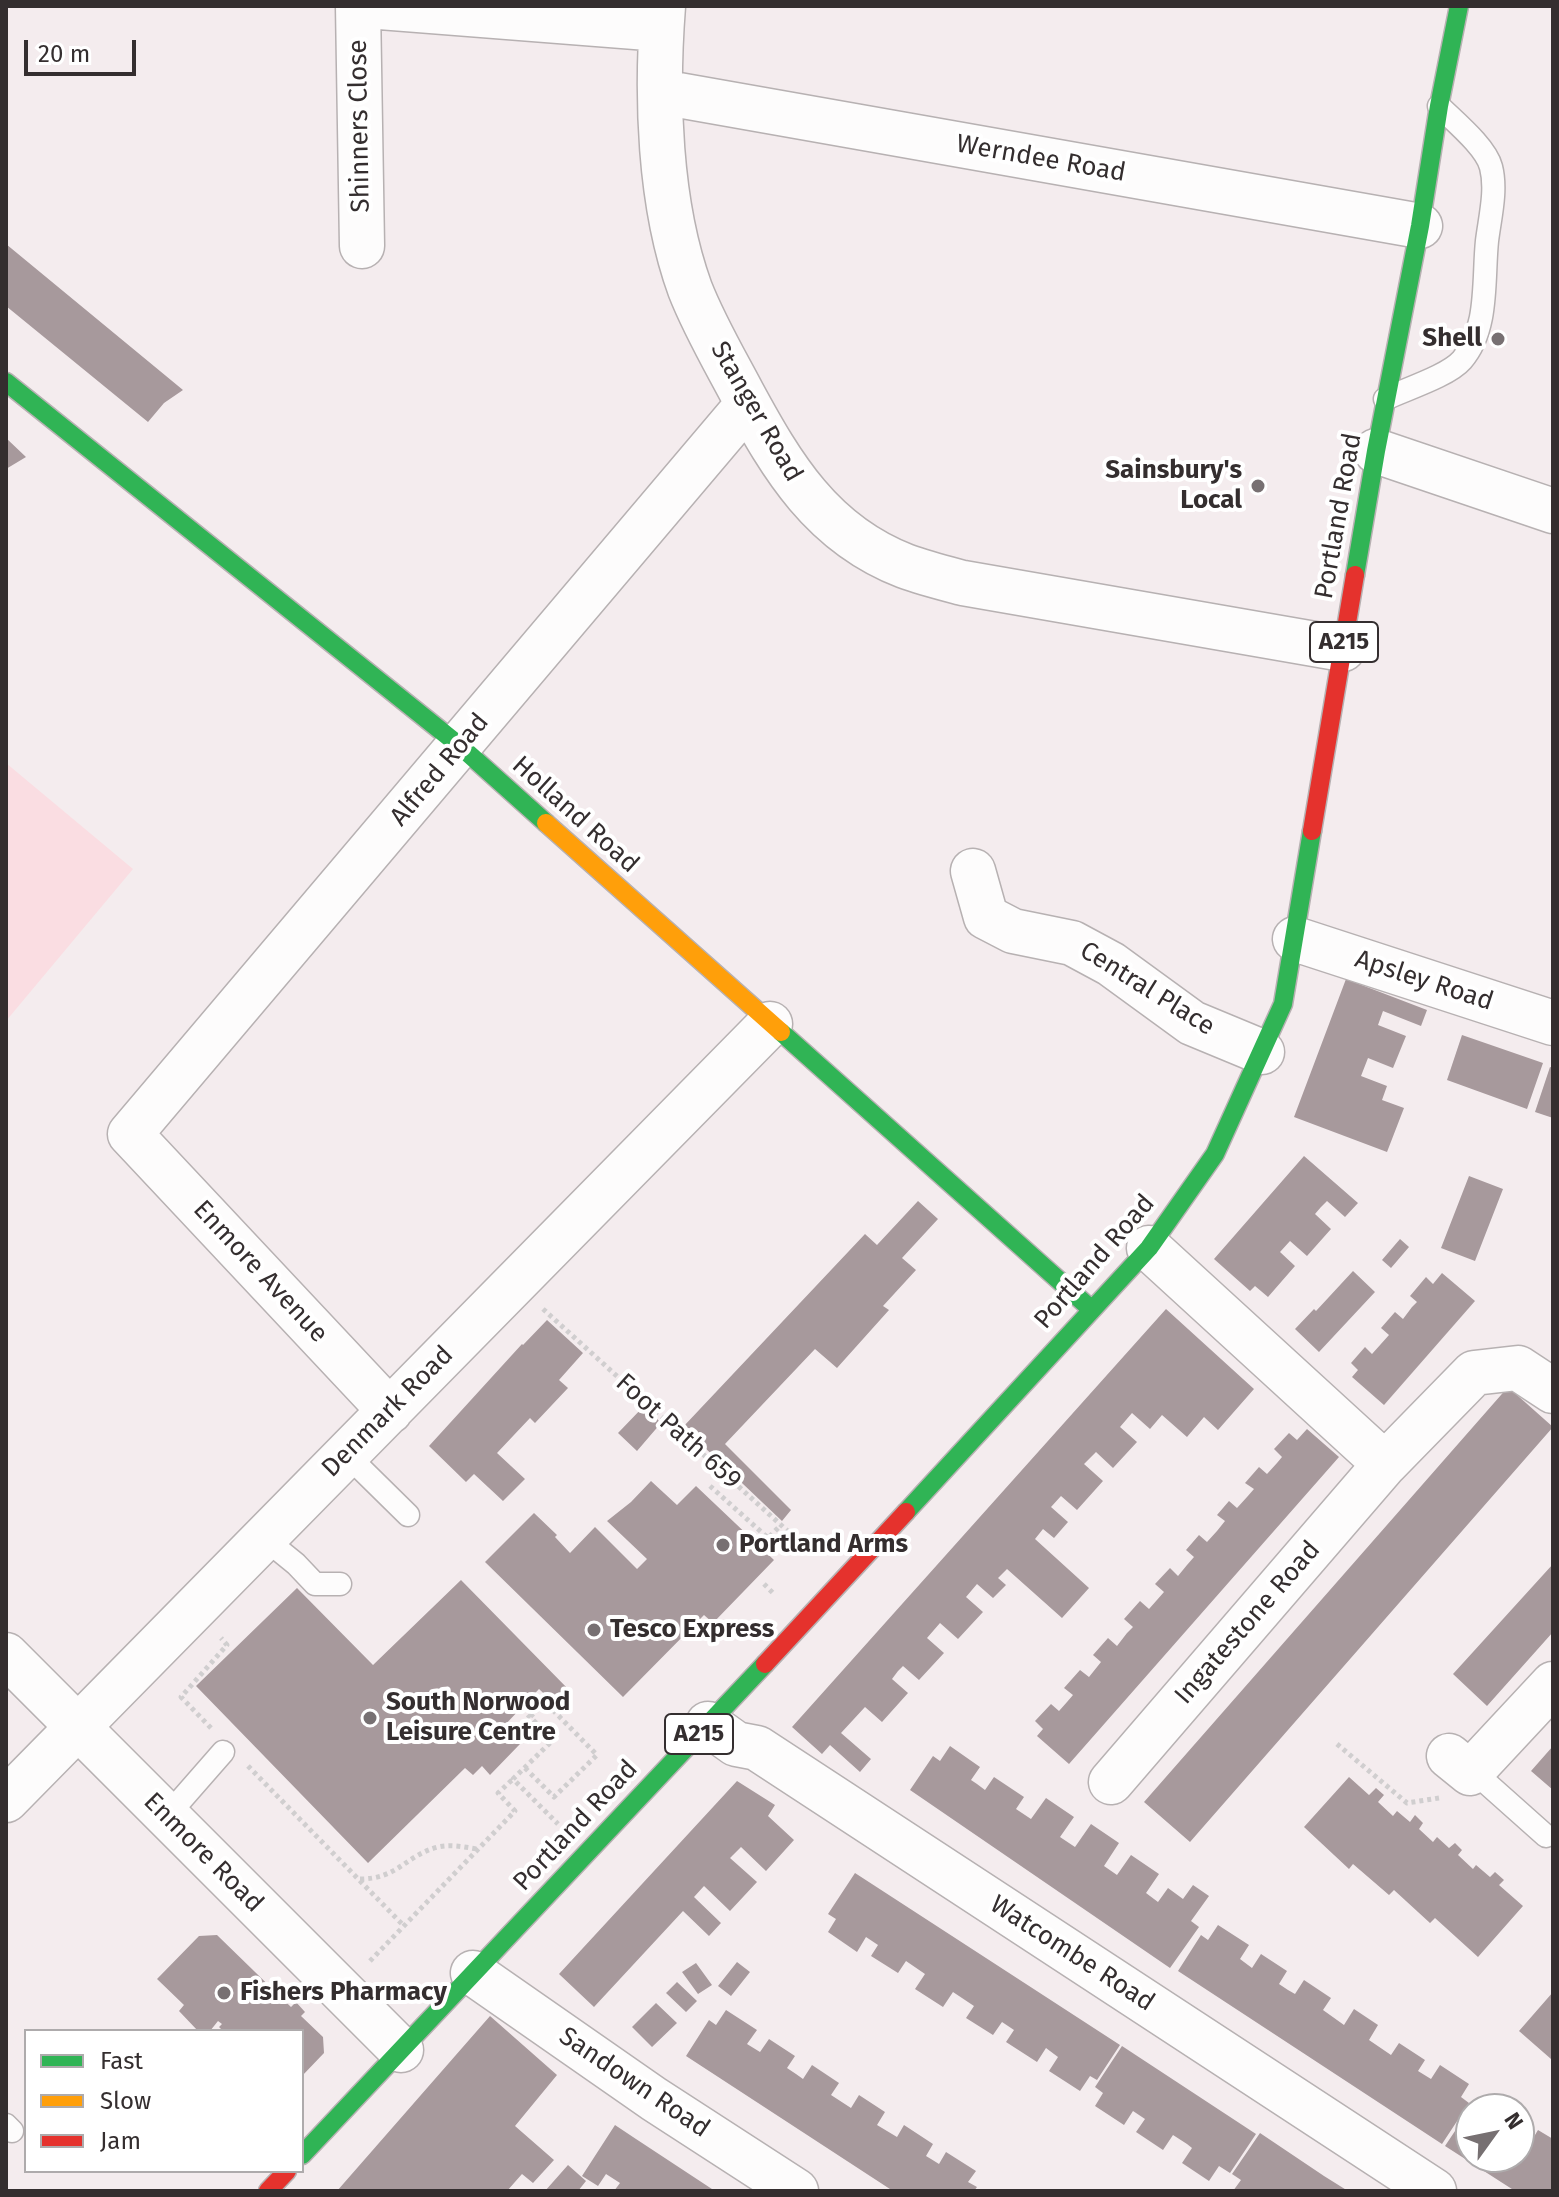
<!DOCTYPE html>
<html>
<head>
<meta charset="utf-8">
<style>
	body { margin:0 }
	#map { position:relative; width:1559px; height:2197px; overflow:hidden; background:#f4ecee; font-family:"Fira Sans",sans-serif }
	canvas { display:block }
	.frame { position:absolute; inset:0; border:8px solid #342e2f; pointer-events:none }
	.legend { position:absolute; left:24px; top:2029px; width:280px; height:144px; box-sizing:border-box; background:#fff; border:2px solid #aeabac; margin:0; padding:10px 14px; list-style:none; font-size:24px; color:#342e2f }
	.legend li { display:flex; align-items:center; gap:16px; height:40px }
	.legend b { width:40px; border:2px solid #aeabac }
	.north { position:absolute; left:1455px; top:2093px; width:80px; height:80px; box-sizing:border-box; background:#fff; border:2px solid #aeabac; border-radius:50%; rotate:57deg; font-size:22px; font-weight:700; line-height:32px; text-align:center; color:#342e2f }
	.north::after { content:''; display:block; margin:auto; width:28px; height:36px; background:#777072; clip-path:polygon(50% 0,100% 100%,50% 72%,0 100%) }
	.scale { position:absolute; left:24px; top:40px; width:112px; height:36px; box-sizing:border-box; border:4px solid #342e2f; border-top:0; padding-left:10px; font-size:24px; line-height:28px; white-space:nowrap; color:#342e2f; -webkit-text-stroke:6px #fff; paint-order:stroke }
</style>
</head>
<body>
<div id="map">
<canvas width="1559" height="2197"></canvas>
<div class="frame"></div>
<ul class="legend">
<li><b style="height:10px;background:#30b455"></b>Fast</li>
<li><b style="height:10px;background:#ff9f0a"></b>Slow</li>
<li><b style="height:10px;background:#e5322d"></b>Jam</li>
</ul>
<div class="north">N</div>
<div class="scale">20 m</div>
</div>
<script>
const ctx = document.querySelector('canvas').getContext('2d');
ctx.lineJoin = 'round';
function fill(path, color) { ctx.fillStyle = color; ctx.fill(path, 'evenodd'); }
function stroke(path, color, width, dash) { ctx.strokeStyle = color; ctx.lineWidth = width; ctx.lineCap = dash ? 'butt' : 'round'; ctx.setLineDash(dash || []); ctx.stroke(path); }
function label(font, color, halo, rows, align = 'center') {
  ctx.font = font + ' "Fira Sans",sans-serif'; ctx.lineWidth = 8; ctx.setLineDash([]); ctx.textBaseline = 'middle'; ctx.strokeStyle = halo; ctx.fillStyle = color; for (const [text, x, y, turn = 0] of rows) {
    ctx.save(); ctx.translate(x, y); ctx.rotate((+turn || 0) * Math.PI / 180); ctx.textAlign = isNaN(turn) ? turn : align; if (halo) ctx.strokeText(text, 0, 0); ctx.fillText(text, 0, 0); ctx.restore();
  }
}
fill(new Path2D(`
	M6,763l127,106 -127,152z`), '#fadde2');
fill(new Path2D(`
	M6,244l177,146 -19,13 -16,19 -142,-116z
	M6,438l20,19 -20,12z
	M1346,979l81,31 -6,16 -38,-15 -5,14 28,11 -13,32 -25,-10 -7,18 26,10 -5,14 22,8 -17,44 -93,-35z
	M1462,1035l81,28 -16,46 -80,-29z
	M1550,1067l3,1v50l-18,-6z
	M1304,1156l54,47 -13,14 -18,-16 -6,6 -6,7 16,15 -24,27 -17,-15 -10,11 15,14 -27,31 -13,-11 -5,5 -36,-32z
	M1469,1176l34,13 -28,72 -34,-13z
	M918,1201l20,18 -36,39 14,12 -33,36 6,4 -52,58 -22,-19 -90,95 66,66 -9,11 -99,-94 182,-193 12,11z
	M1400,1239l9,8 -18,21 -9,-8z
	M1353,1271l22,21 -56,60 -24,-23 19,-20 2,2z
	M1442,1273l33,28 -91,104 -32,-28 6,-7 -7,-7 14,-16 7,7 17,-19 -8,-7 14,-16 8,7 9,-12 5,-5 -7,-6 16,-19 7,7z
	M1166,1309l88,80 -36,41 -14,-13 -17,20 -25,-22 -12,14 -18,-16 -12,14 17,15 -24,26 -17,-16 -12,12 19,17 -26,29 -16,-14 -10,11 17,15 -14,16 -11,-9 -8,10 54,49 -27,30 -55,-49 -9,9 8,7 -13,13 -16,-14 -11,13 17,15 -13,14 -12,13 -18,-16 -13,15 17,15 -25,27 -16,-14 -5,5 -6,8 16,14 -26,29 -17,-15 -24,26 30,26 -11,13 -30,-27 -8,9 -30,-27z
	M547,1320l36,33 -24,27 9,8 -33,35 -5,-5 -33,35 28,26 -22,22 -29,-27 -8,8 -37,-36 93,-102 1,1z
	M1508,1387l45,40 -363,415 -46,-40z
	M644,1406l17,17 -24,28 -19,-18z
	M1307,1429l32,28 -270,307 -32,-28 6,-7 -8,-8 16,-17 8,7 8,-9 6,-7 -9,-7 16,-18 9,7 12,-15 -8,-7 15,-17 9,8 10,-13 6,-6 -9,-8 16,-18 9,8 15,-17 -9,-8 15,-16 8,8 9,-11 7,-8 -8,-7 13,-15 8,7 10,-11 8,-10 -8,-6 12,-14 8,7 10,-11 7,-8 -9,-6 14,-16 8,7 10,-11 5,-6 -8,-8 15,-16 8,7z
	M651,1481l26,24 19,-19 78,74 -61,63 -9,-8 -81,82 -138,-135 49,-49 23,22 -2,2 15,16 25,-26 42,42 10,-10 -40,-38 24,-19z
	M1553,1564v68l-66,74 -34,-32z
	M461,1580l111,113 -14,14 -19,-18 -36,38 17,17 -30,31 -8,-9 -9,9 -8,-7 -97,95 -172,-177 101,-98 76,77z
	M950,1746l30,21 -9,13 6,4 8,6 9,-13 30,20 -8,12 15,10 15,-21 28,19 -14,20 15,10 16,-23 28,19 -15,23 13,9 14,-20 28,19 -13,19 12,9 10,-14 15,11 10,-14 16,11 -18,25 8,6 -29,41 -260,-178 23,-34 7,5z
	M1553,1746v44l-22,-19z
	M1349,1777l20,18 7,-7 8,7 -6,7 15,14 4,-5 13,11 5,-7 8,8 -4,6 14,13 4,-5 12,11 6,-5 7,7 -4,5 15,14 3,-4 14,12 5,-5 9,8 -5,5 24,21 -45,51 -43,-39 -5,5 -36,-33 -5,5 -36,-31 -4,5 -45,-42z
	M737,1781l38,24 -7,11 26,24 -28,31 -25,-24 -11,11 27,24 -27,29 -26,-25 -10,11 27,26 -12,13 -26,-25 -89,96 -35,-33z
	M855,1873l265,172 -23,35 -7,-4 -10,15 -31,-20 9,-14 -12,-9 -9,14 -31,-20 8,-12 -12,-8 -9,13 -27,-17 8,-12 -21,-14 -10,15 -28,-18 10,-15 -19,-13 -8,12 -27,-17 7,-11 -12,-8 -9,15 -29,-20 8,-13 -8,-5z
	M1218,1925l31,20 -9,14 12,9 9,-14 26,17 -8,13 9,6 7,4 9,-14 27,18 -8,12 21,15 10,-16 24,16 -9,15 22,15 8,-12 26,17 -7,11 13,8 9,-14 29,19 -8,13 8,6 -27,41 -264,-173 23,-36 7,5z
	M217,1935l74,72 5,-5 9,10 -4,4 22,21 1,16 -22,23v-45h-79l-4,-4 3,-3 -4,-3 -8,10h-12l-19,-20 5,-6 -27,-26 42,-43z
	M737,1962l13,10 -19,24 -13,-10z
	M696,1963l16,22 -14,9 -16,-22z
	M677,1982l20,19 -11,11 -20,-19z
	M1553,1992v64l-2,3 -32,-28z
	M656,2003l21,20 -25,24 -20,-20z
	M726,2010l31,20 -10,14 13,8 9,-13 26,17 -8,12 9,6 7,5 9,-14 27,18 -8,12 20,13 8,-13 26,17 -8,13 20,12 7,-12 29,19 -7,12 5,3 8,5 7,-12 30,19 -8,11 9,5 -3,4h-81l-207,-135 23,-36 7,5z
	M490,2016l67,59 -42,51 39,34 -21,23 -11,-9 -15,17h-170z
	M1122,2046l134,88 -26,39 -11,-7 -10,15 -27,-18 10,-15 -5,-4 -14,-9 -10,15 -27,-18 9,-13 -12,-8 -9,14 -29,-19 8,-13 -8,-6z
	M1492,2099l15,10h-22z
	M1471,2107v50h48v-19l10,7 9,-15 15,9v52h-38l-70,-45z
	M615,2125l21,14 79,52h-101l6,-8 -14,-9 -8,12 -16,-10z
	M1260,2133l64,43 24,15h-115l8,-11 -9,-6z
	M568,2165l18,16 -8,10h-33z`), '#a7999c');
const lane = new Path2D(`
	M1385,399c21,-10 63,-23 77,-39 27,-31 21,-81 25,-119 3,-24 10,-51 4,-74 -5,-20 -37,-46 -52,-61
	M345,1453l63,62
	M264,1538l32,26 19,20h25
	M1473,1771l73,65
	M167,1816l56,-64
	M6,2125l6,6`);
const street = new Path2D(`
	M358,6l4,240
	M367,6l294,23
	M663,6c-7,90 -4,198 27,283 14,36 34,70 52,104 40,74 80,141 163,173 19,7 39,12 58,17l380,66
	M661,92l759,134
	M1376,451l177,60
	M973,871l13,46 27,14 59,12 39,21 81,59 70,29
	M1295,939l258,84
	M1149,1248l236,216
	M390,1411l-260,-277 618,-730
	M6,1655l395,395
	M708,1724l28,20 21,4 677,443
	M1449,1756l21,17 83,-89
	M1111,1782l274,-318 89,-91 44,-5 35,23
	M6,1800l764,-776
	M473,1973l181,126 142,92`);
const fast = new Path2D(`
	M6,382l454,364 86,77
	M1355,575l21,-124 44,-225 19,-120 20,-100
	M781,1032l310,277
	M906,1512l243,-264 66,-94 68,-150 29,-173
	M302,2155l463,-491`);
const slow = new Path2D(`
	M546,823l235,209`);
const jam = new Path2D(`
	M1312,831l43,-256
	M765,1664l141,-152
	M268,2191l19,-20`);
stroke(lane, '#b7b1b2', 25);
stroke(street, '#b7b1b2', 47);
stroke(fast, '#b7b1b2', 21);
stroke(slow, '#b7b1b2', 21);
stroke(jam, '#b7b1b2', 21);
stroke(new Path2D(`
	M543,1309l271,246
	M710,1486l58,52 13,-13
	M764,1584l9,9
	M522,1709l31,31 -40,39 45,45
	M211,1728l-30,-31 46,-52 -6,-7
	M1337,1744l70,59 32,-5
	M248,1766l156,160
	M525,1768l29,29 43,-42 -52,-53 -15,15
	M360,1879c38,0 46,-24 78,-32 13,-3 26,0 39,2
	M370,1961l145,-150 -17,-18 15,-14`), '#d0cecf', 5, [4, 4]);
stroke(lane, '#fdfcfc', 22);
stroke(street, '#fdfcfc', 44);
stroke(fast, '#30b455', 18);
stroke(slow, '#ff9f0a', 18);
stroke(jam, '#e5322d', 18);
for (const [x, y, r, color] of [
	[1498,339,8,"#777072"],
	[1258,486,8,"#777072"],
	[723,1545,8,"#777072"],
	[594,1630,8,"#777072"],
	[370,1718,8,"#777072"],
	[224,1993,8,"#777072"]
]) { const dot = new Path2D(); dot.arc(x, y, r, 0, 2 * Math.PI); ctx.fillStyle = color; ctx.fill(dot); stroke(dot, '#fff', 3); }
for (const [x, y, w] of [
	[1344,642,68],
	[699,1734,68]
]) { const box = new Path2D(); box.roundRect(x - w / 2, y - 20, w, 40, 6); ctx.fillStyle = '#fff'; ctx.fill(box); stroke(box, '#342e2f', 2); }
label('bold 24px', '#342e2f', null, [
	["A215",1344,642],
	["A215",699,1734]
]);
label('26px', '#342e2f', '#fff', [
	["Shinners Close",360,126,-91],
	["Werndee Road",1041,159,10],
	["Stanger Road",756,412,60],
	["Portland Road",1339,516,-80],
	["Alfred Road",440,770,-50],
	["Holland Road",575,815,42],
	["Apsley Road",1424,981,18],
	["Central Place",1147,989,32],
	["Portland Road",1095,1262,-49],
	["Enmore Avenue",260,1272,47],
	["Denmark Road",388,1412,-45],
	["Foot Path 659",678,1432,42],
	["Ingatestone Road",1248,1623,-49],
	["Portland Road",576,1826,-47],
	["Enmore Road",203,1853,45],
	["Watcombe Road",1072,1954,33],
	["Sandown Road",634,2083,34]
]);
label('bold 26px', '#342e2f', '#fff', [
	["Shell",1482,339,"right"],
	["Sainsbury's",1242,471,"right"],
	["Local",1242,501,"right"],
	["Portland Arms",739,1545],
	["Tesco Express",610,1630],
	["South Norwood",386,1703],
	["Leisure Centre",386,1733],
	["Fishers Pharmacy",240,1993]
], 'left');
</script>
</body>
</html>
